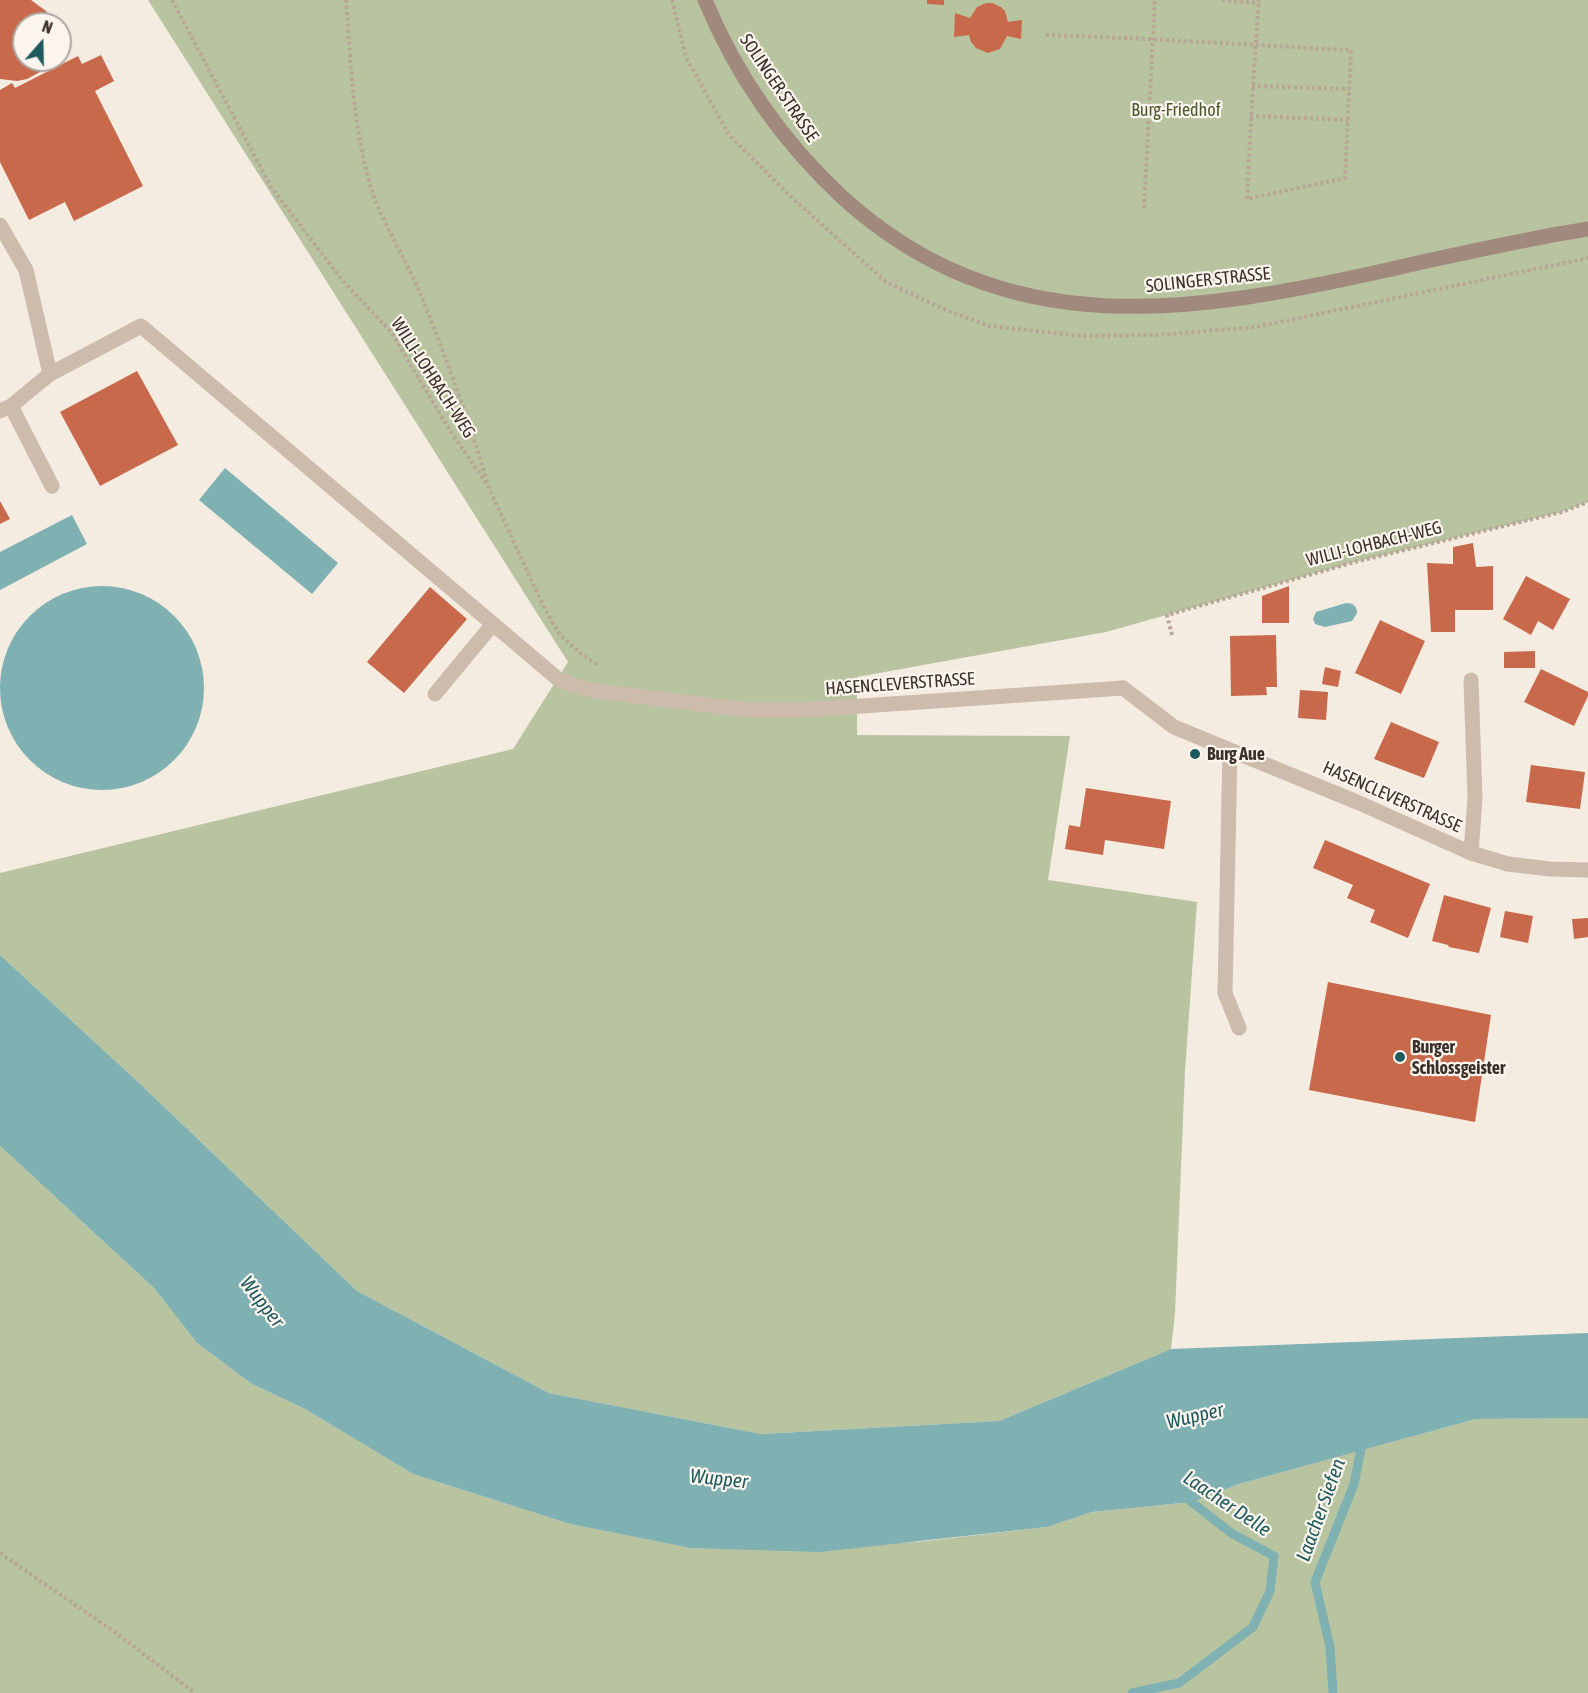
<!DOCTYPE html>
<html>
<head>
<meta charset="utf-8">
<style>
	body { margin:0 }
	#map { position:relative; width:1588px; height:1693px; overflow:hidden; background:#f4ebe1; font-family:"Asap Condensed",sans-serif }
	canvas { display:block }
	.north { position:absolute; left:12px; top:12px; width:60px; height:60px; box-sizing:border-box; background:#fbf5ee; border:2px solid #aea6a0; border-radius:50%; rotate:20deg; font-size:16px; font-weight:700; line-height:24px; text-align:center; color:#3b302b }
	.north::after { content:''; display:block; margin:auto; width:21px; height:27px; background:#1f5a5e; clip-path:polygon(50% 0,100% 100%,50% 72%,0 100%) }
</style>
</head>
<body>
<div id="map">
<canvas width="1588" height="1693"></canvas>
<div class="north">N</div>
</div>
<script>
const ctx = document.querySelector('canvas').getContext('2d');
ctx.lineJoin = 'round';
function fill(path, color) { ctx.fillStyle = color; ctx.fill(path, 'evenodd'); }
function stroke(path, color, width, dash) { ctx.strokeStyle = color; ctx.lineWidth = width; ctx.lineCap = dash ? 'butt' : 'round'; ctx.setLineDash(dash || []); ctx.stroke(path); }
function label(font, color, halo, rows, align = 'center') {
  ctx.font = font + ' "Asap Condensed",sans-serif'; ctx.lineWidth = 4.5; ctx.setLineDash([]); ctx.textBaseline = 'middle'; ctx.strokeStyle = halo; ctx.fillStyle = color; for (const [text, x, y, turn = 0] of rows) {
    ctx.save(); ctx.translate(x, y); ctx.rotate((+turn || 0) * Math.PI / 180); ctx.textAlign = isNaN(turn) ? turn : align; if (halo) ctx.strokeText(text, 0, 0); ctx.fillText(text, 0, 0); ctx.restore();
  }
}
fill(new Path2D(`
	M148,0h1440v502l-26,10 -207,50 -249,70 -249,45v58l213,1 -22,144 149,22 -12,169 -10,242 -4,36 -172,72 -238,13 -212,-41 -192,-102 -221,-211 -136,-125v-82l513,-124 55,-87z
	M0,1146l154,142 43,55 55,41 53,25 108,65 157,50 120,24 62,1 165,-7 130,-15 45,-15 100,-10 47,-18 237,-65 112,-1v275h-1588z`), '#b8c4a0');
fill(new Path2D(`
	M225,468l113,95 -26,31 -113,-94z
	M72,515l15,29 -87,46v-38z
	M0 688a102 102 0 1 1 204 0a102 102 0 1 1-204 0Z
	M1346,603c7,0 11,3 11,10l-5,8 -27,6 -10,-3 -2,-5 3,-7z
	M0,955l136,125 221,211 192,102 212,41 238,-13 172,-72 417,-16v85l-112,1 -237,65 -47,18 -100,10 -45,15 -227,25 -130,-4 -120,-24 -157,-50 -108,-65 -53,-25 -55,-41 -43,-55 -154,-142z`), '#7fb0b2');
stroke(new Path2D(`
	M1132,1693l47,-10 74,-56 17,-36 4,-35 -43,-23 -47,-37
	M1333,1693l-3,-46 -15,-65 39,-98 9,-45`), '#7fb0b2', 9);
fill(new Path2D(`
	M0,0h31l15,11 7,13h-29v36h26l-10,12 -13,7 -10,2 -17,-2z
	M927,0h17v5l-17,-1z
	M986,3h6l9,4 4,4 3,11 14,-2 -1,19 -14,-3 -7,13 -12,4 -12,-5 -5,-6 -2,-7 -15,2 1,-24 15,5 7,-11z
	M101,55l13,26 -19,10 48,95 -69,35 -9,-19 -36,18 -29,-58v-72l12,-7 3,5 63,-32 4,8z
	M137,371l41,74 -78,41 -40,-74z
	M0,501l10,18 -10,5z
	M1473,543l3,24 17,-1v44h-38v22h-24l-4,-69 26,1v-17z
	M1526,576l44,23 -17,31 -15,-9 -7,14 -28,-16z
	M1289,586v37h-27v-27z
	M430,587l37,32 -63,74 -37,-31z
	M1380,620l45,21 -24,53 -46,-21z
	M1276,635l1,52h-11l1,8 -36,1 -1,-60z
	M1535,651v17h-31v-16z
	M1325,667l16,4 -3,16 -16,-3z
	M1541,669l47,23v4l-14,30 -50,-24z
	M1300,690l28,2 -2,28 -28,-2z
	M1391,722l48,20 -15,36 -50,-19z
	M1531,765l54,7 -5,37 -54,-7z
	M1086,788l85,13 -7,48 -59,-9 -2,15 -38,-6 4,-24 11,2z
	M1325,840l105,44 -22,54 -38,-16 5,-12 -28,-12 6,-13 -40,-17z
	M1444,895l47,13 -12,45 -30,-6 -1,-2 -16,-4z
	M1505,911l28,5 -5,27 -28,-6z
	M1588,918v19l-14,2 -2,-20z
	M1328,982l163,33 -16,107 -166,-32z`), '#c8694b');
stroke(new Path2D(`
	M172,0l99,187 71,93 49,52 58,97 39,57 53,115 11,21 9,14 19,17 19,13
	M346,0c5,64 7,132 27,194 12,33 33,66 47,99 25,61 48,125 67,189
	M672,0l14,57 43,78 60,60 97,87 62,29 42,15 92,10 75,-1 99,-8 332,-69
	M1222,0l37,3
	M1046,35c102,3 203,10 305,15l-6,128 -98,21c3,-67 7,-133 12,-199
	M1252,86l97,3
	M1250,116l98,4
	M1144,208l11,-208
	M1172,635l-5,-20 188,-53 207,-50 26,-10
	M0,1553l116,80 79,60`), '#b9a596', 4, [3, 3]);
stroke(new Path2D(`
	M0,225l26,45 24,104
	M11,406l41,80
	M0,411l11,-5 39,-32 91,-48 417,353 17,7 20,5 152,19h57l319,-22
	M435,694l58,-70`), '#cdbbac', 15);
stroke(new Path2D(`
	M1123,688l51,39 183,75 114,51 37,11 42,5 38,1
	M1230,750l-5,243 14,35
	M1471,853l4,-55 -4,-118`), '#cdbbac', 15);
stroke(new Path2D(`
	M705,0c31,75 78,142 137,197 163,148 348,117 545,73 67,-15 133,-30 201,-41`), '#a18a7d', 15);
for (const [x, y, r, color] of [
	[1195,754,6,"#1f5a5e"],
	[1400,1057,6,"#1f5a5e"]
]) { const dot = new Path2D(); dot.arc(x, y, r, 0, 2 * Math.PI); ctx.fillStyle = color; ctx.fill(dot); stroke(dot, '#fbf5ee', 2); }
label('18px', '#3b302b', '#fbf5ee', [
	["SOLINGER STRASSE",779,88,56],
	["SOLINGER STRASSE",1208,280,-6],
	["WILLI-LOHBACH-WEG",433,378,57],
	["WILLI-LOHBACH-WEG",1374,544,-14],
	["HASENCLEVERSTRASSE",900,684,-4],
	["HASENCLEVERSTRASSE",1392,797,24]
]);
label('18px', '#4a5a2e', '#fbf5ee', [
	["Burg-Friedhof",1176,110]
]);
label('bold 18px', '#3b302b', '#fbf5ee', [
	["Burg Aue",1207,754],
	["Burger",1412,1047],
	["Schlossgeister",1412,1068]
], 'left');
label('italic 20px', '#1f5a5e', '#fbf5ee', [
	["Wupper",262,1302,52],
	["Wupper",1195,1416,-13],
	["Wupper",719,1479,6],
	["Laacher Delle",1227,1504,34],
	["Laacher Siefen",1321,1510,-70]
]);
</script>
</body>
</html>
